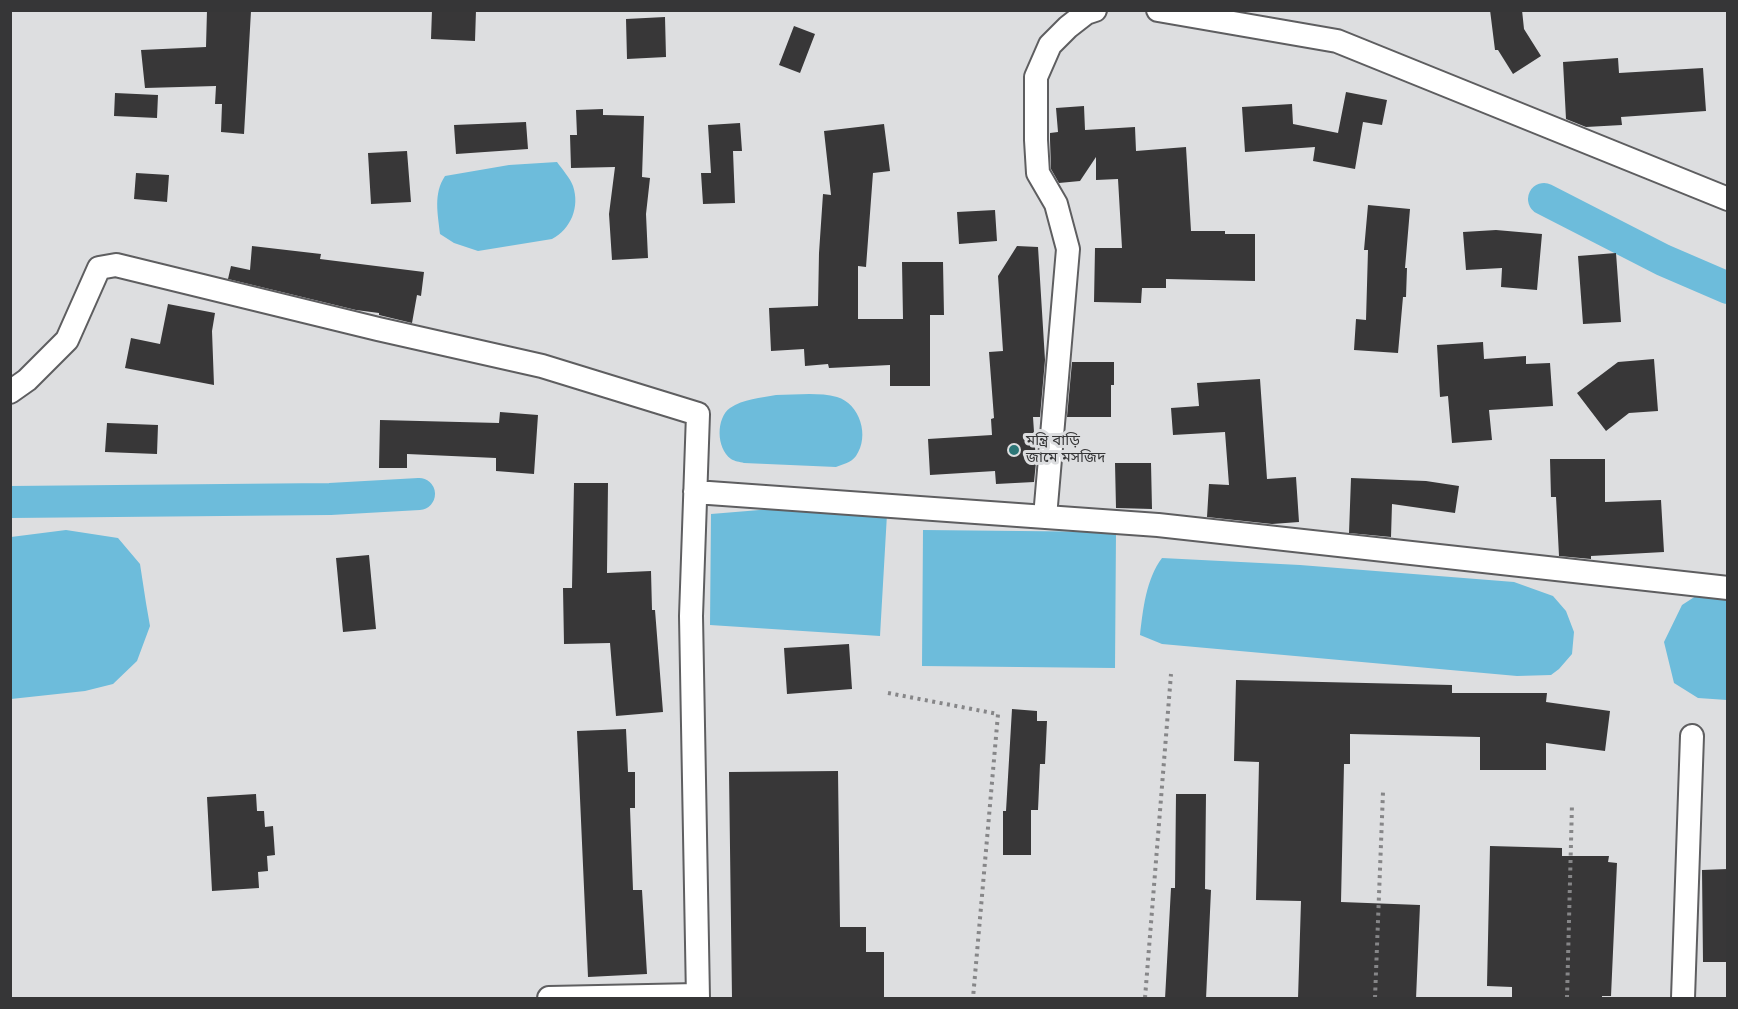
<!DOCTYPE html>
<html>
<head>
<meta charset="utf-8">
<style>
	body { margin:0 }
	#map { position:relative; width:1738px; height:1009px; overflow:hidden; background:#dddee0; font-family:"PT Sans",sans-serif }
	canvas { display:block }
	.frame { position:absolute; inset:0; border:12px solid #363637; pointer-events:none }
</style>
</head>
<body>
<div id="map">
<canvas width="1738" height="1009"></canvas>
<div class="frame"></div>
</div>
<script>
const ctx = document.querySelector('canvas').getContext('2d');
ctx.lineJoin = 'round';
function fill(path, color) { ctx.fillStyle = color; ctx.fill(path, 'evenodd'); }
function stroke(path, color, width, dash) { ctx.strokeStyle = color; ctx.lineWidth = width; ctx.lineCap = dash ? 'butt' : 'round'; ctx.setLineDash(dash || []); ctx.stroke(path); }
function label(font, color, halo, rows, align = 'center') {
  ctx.font = font + ' "PT Sans","Noto Sans Bengali",sans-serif'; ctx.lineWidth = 6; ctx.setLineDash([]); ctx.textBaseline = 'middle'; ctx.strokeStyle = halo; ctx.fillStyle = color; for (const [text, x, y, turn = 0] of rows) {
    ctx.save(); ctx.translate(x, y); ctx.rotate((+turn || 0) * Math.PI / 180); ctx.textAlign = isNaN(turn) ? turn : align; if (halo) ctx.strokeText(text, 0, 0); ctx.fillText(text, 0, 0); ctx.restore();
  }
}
fill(new Path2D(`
	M557,162c5,7 13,16 16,24 7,21 -2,43 -21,53l-74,12 -24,-8 -14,-9c-2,-20 -7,-40 5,-58l64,-11z
	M776,395c19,0 42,-3 61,2 23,7 33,39 19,59 -5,7 -13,8 -20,11l-92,-4c-4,-1 -10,-2 -13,-4 -15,-11 -15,-41 -1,-51 13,-9 31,-10 46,-13z
	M784,508l103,6 -7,122 -170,-11 1,-111z
	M66,530l52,8 22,26 6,39 4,23 -13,35 -24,23 -28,7 -74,8v-162z
	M923,530l193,2 -1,136 -193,-2z
	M1162,558l138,7 214,17 39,14 13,15 8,21 -2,22 -13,15 -8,6 -34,1 -355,-32 -22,-9c3,-25 6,-56 22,-77z
	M1699,594l28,3v103l-29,-2 -24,-15 -10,-41 18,-37z`), '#6dbcdb');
stroke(new Path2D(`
	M1544,199l119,61 65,28
	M10,502l320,-3 89,-5`), '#6dbcdb', 32);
fill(new Path2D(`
	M207,10l44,1 -7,123 -23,-2 1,-28h-7l1,-18 -71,2 -4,-38 65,-3z
	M432,10h44l-1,31 -44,-2z
	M1490,10h32l2,19 17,27 -28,18 -15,-24h-3z
	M665,17l1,40 -39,2 -1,-40z
	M794,26l21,8 -15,39 -21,-8z
	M1618,58l1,15 84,-5 3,43 -85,6 1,8 -36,2 -20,-8 -3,-57z
	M1346,92l41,8 -5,25 -19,-3 -8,47 -42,-8 2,-14 -70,5 -3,-45 50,-3 1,20 45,9z
	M115,93l43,2 -1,23 -43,-2z
	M1084,106l1,24 50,-3 1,24 50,-4 5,84h34v3h30v47l-89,-2v9h-24l-1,15 -47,-1 1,-54h27l-4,-69 -22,1v-23l-16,24 -21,2 -8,-14 -1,-29v-7l8,-1 -2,-24z
	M603,109v6l41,1 -2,61 8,1 -4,36 2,44 -36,2 -3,-46 6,-47 -44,1 -1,-33h7l-1,-25z
	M526,122l2,27 -72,5 -2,-29z
	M740,123l2,28h-9l2,52 -32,1 -2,-31h10l-3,-48z
	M884,124l6,47 -17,2 -7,94 -8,-1v53h45l-1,-57h41l1,53h-14v71h-40v-21l-61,3 -1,-4 -23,2 -1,-17 -33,2 -2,-43 49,-2 1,-53 4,-59 8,1 -7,-64z
	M407,151l4,51 -40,2 -3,-51z
	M136,173l33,2 -2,27 -33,-3z
	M1368,205l42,4 -5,59h2l-1,29h-3l-5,56 -44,-3 2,-31 10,1 2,-70h-4z
	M995,210l2,31 -38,3 -2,-32z
	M1496,230l46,4 -5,56 -36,-3 1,-19 -36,2 -3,-38z
	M252,246l69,8 -1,5 104,13 -3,24 -4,-1 -5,28 -33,-8v-2l-23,-3 -128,-31 3,-13 19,4z
	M1017,246l21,1 7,113 -5,57h-7l3,45 -2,20 -38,2 -1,-13 -65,4 -2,-36 64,-4 -1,-16 3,-1 -5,-66 14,-1 -5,-75z
	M1616,253l5,69 -38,2 -5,-68z
	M168,304l47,9 -3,18 2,54 -89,-17 6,-30 29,6z
	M1483,342l1,17 42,-3v8l24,-1 3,43 -64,4 3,30 -40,3 -4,-47 -8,1 -3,-52z
	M1654,359l4,52 -29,2 -23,18 -29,-38 41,-31z
	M1072,362h42v23h-3v32h-44z
	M1260,379l7,100 29,-2 3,45 -27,2 -65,-7 2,-33 20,1 -4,-53 -52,3 -2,-27 28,-2 -2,-23z
	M500,412l38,3 -4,59 -38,-3v-13l-89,-4v14h-28l1,-48 119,3z
	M107,423l51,2 -1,29 -52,-2z
	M1550,459h55v43l56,-2 3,52 -73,4v3l-32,-3 -3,-59h-5z
	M1115,463h36l1,46 -36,-1z
	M1351,478l75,3 33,5 -4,27 -63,-9 -1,33 -42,-4z
	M574,483h34l-1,90 44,-2 1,39h3l8,102 -47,4 -6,-73 -46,1 -1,-56h9z
	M369,555l7,74 -33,3 -7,-74z
	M849,644l3,45 -65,5 -3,-46z
	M1236,680l216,5v8h95l-1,9 64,9 -5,40 -59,-8v27h-66v-33l-130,-3v30h-6l-3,138 79,3 -4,94h-118l3,-98 -45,-1 3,-138 -25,-1z
	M1012,709l25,2v10h10l-2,43h-5l-2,46h-7v45h-28v-44h3z
	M626,729l2,43h7v36h-5l3,82h9l5,84 -59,3 -11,-246z
	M838,771l2,156h26v25h18v47h-152l-3,-227z
	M256,794l1,17h7l1,16 8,-1 2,29 -8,1 1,15 -10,1 1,16 -47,3 -5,-94z
	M1176,794h30l-1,95 6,1 -5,109h-41l6,-111h4z
	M1490,846l72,2v8h47l-1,6 9,1 -6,133h-9v3h-90v-12l-25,-1z
	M1728,869v93h-25l-1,-92z`), '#383738');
const street = new Path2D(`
	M1158,10l179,31 391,158
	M10,392l17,-12 40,-40 32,-72 17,-3 262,64 164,37 156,48 -7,202 7,382
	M695,492l463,33 570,63
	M1045,517l23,-268 -12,-45 -18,-31 -2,-33v-63l14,-32 18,-18 18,-14 9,-3
	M549,998l148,-3
	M1683,998l9,-262`);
stroke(street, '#5e5e60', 26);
stroke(new Path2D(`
	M888,693l110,21 -25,284
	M1145,998l26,-324
	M1375,998l8,-206
	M1567,998l5,-194`), '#868688', 4, [3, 4.5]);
stroke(street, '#fff', 22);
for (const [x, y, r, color] of [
	[1014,450,6,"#2c7677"]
]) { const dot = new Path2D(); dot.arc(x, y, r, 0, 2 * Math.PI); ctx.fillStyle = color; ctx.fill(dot); stroke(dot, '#dddee0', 2); }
label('15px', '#363637', '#dddee0', [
	["মন্ত্রি বাড়ি",1026,441],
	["জামে মসজিদ",1026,458]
], 'left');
</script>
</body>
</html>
